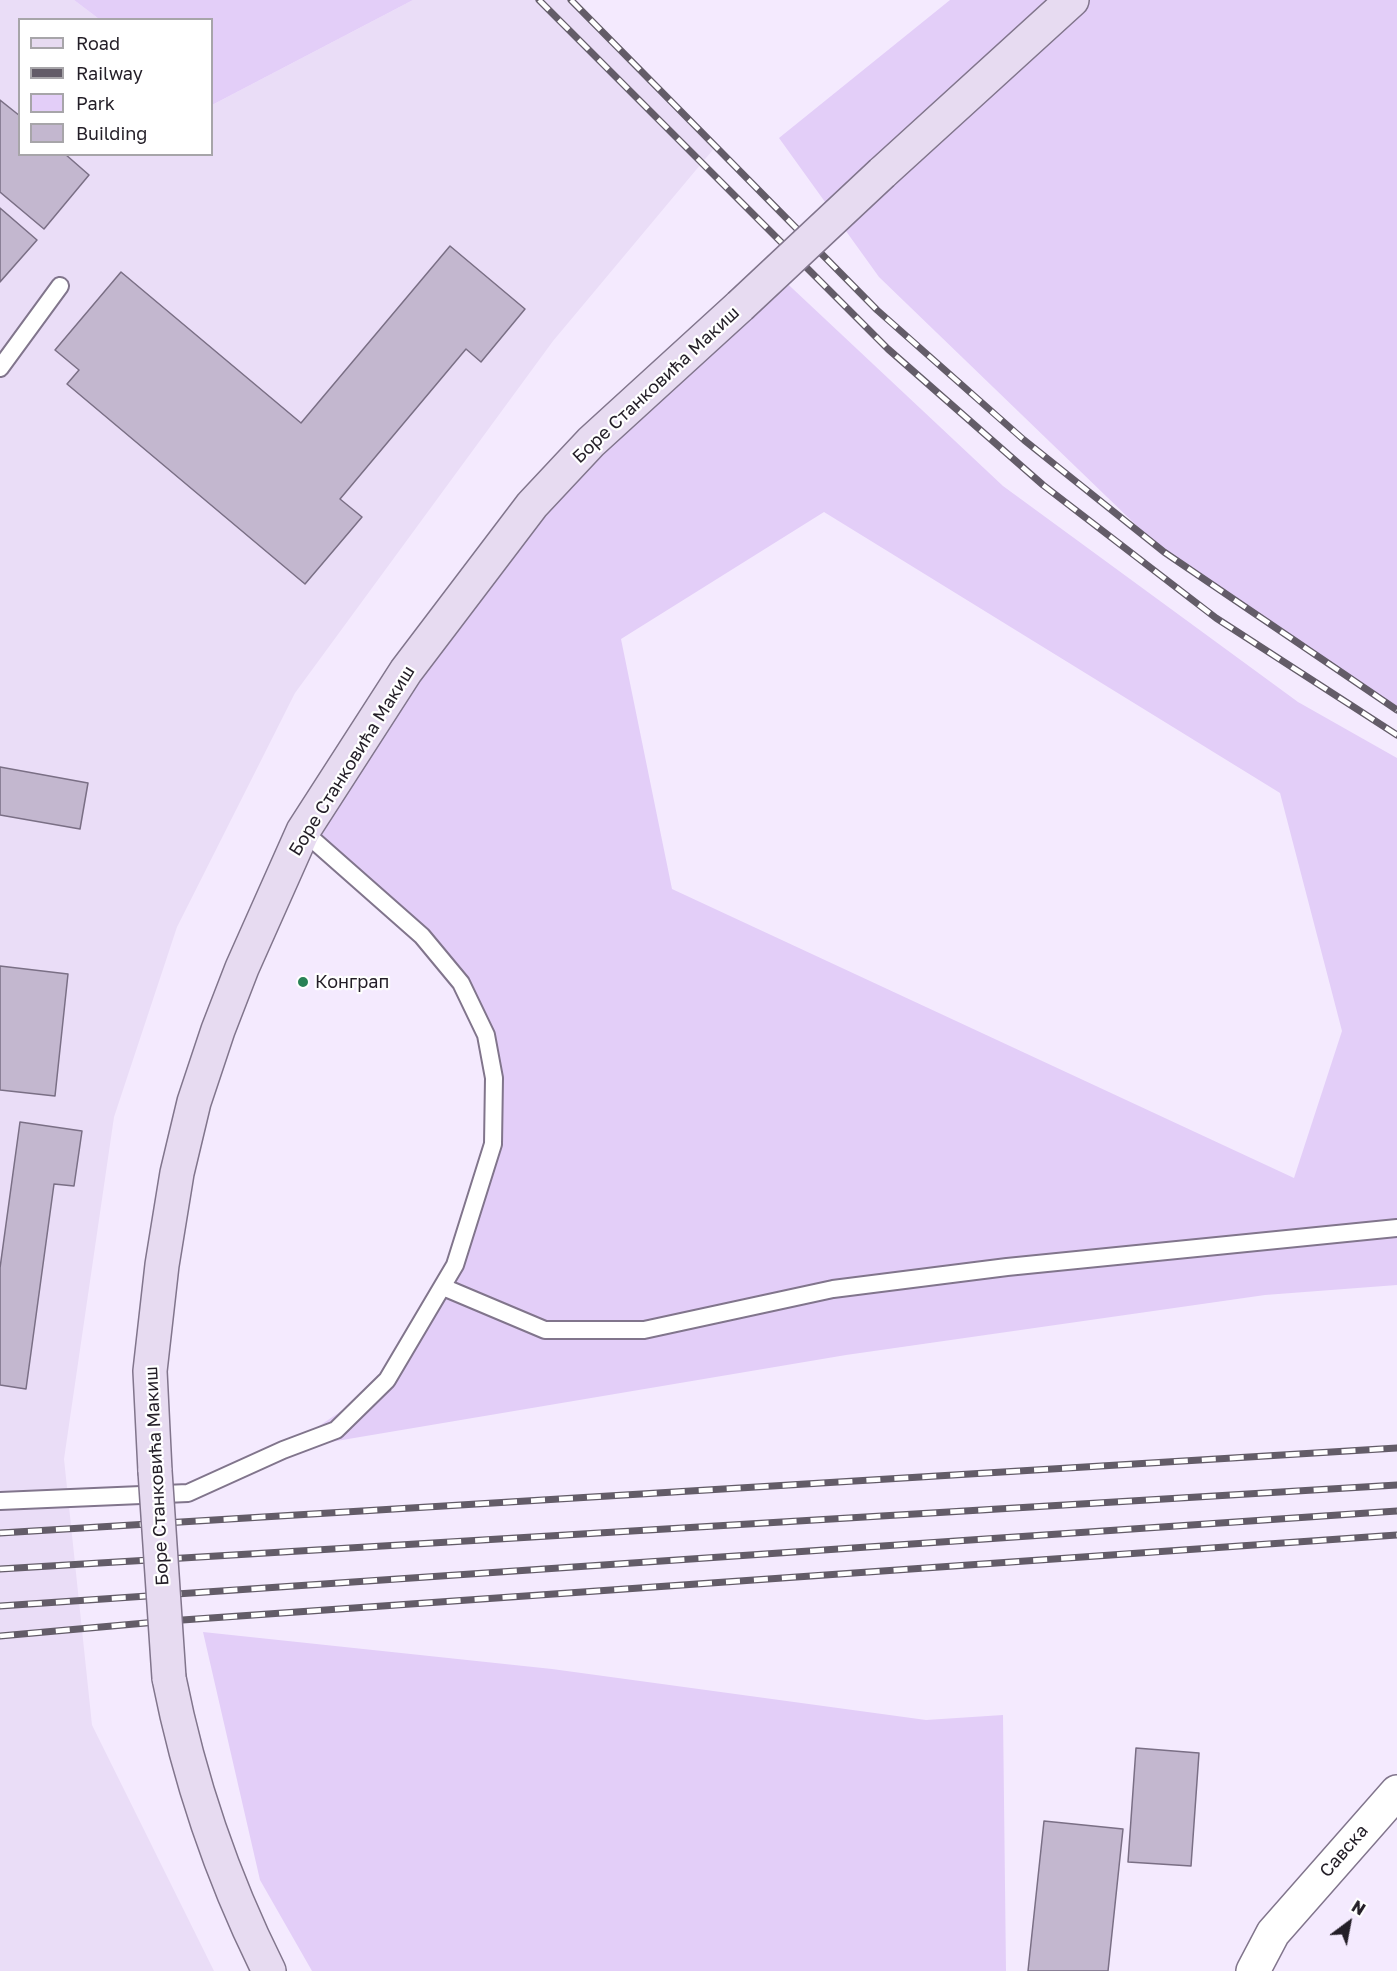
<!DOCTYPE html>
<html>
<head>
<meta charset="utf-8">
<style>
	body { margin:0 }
	#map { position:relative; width:1397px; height:1971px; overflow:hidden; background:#f4eafe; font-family:"Golos Text",sans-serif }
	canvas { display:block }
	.legend { position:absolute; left:18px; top:18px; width:195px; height:138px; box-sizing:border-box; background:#fff; border:2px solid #a7a5a9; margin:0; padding:8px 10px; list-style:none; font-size:18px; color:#231e27 }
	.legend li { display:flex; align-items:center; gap:12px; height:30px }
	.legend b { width:30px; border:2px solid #a7a5a9 }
	.north { position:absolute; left:1319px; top:1893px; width:60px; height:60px; -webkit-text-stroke:4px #fff; paint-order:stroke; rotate:32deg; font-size:16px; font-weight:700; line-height:24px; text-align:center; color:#231e27 }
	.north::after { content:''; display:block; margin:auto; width:21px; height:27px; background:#231e27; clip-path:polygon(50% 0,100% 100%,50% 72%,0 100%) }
</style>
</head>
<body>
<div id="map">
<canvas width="1397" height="1971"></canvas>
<ul class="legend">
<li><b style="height:8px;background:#e7dbf1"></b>Road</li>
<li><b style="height:8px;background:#635c68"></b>Railway</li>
<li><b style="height:16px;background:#e3cef8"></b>Park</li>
<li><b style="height:16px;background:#c3b7cf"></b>Building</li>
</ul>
<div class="north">N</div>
</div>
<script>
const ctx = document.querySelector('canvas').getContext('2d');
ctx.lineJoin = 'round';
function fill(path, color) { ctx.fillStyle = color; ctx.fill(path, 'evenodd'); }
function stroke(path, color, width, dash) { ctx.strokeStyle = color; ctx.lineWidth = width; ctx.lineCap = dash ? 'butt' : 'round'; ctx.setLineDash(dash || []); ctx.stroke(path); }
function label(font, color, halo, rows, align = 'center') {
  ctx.font = font + ' "Golos Text",sans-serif'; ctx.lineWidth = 4.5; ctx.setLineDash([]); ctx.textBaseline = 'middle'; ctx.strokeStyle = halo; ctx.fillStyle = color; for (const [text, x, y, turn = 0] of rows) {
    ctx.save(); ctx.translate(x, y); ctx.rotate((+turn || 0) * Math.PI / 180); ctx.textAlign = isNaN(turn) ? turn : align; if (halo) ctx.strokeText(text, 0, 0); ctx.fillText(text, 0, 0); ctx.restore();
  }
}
fill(new Path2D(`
	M0,0h74l25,19 -79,1v134h192v-49l201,-105h158l145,146 -163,195 -258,352 -118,234 -63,190 -50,342 28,266 122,246h-214z`), '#eaddf7');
fill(new Path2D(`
	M74,0h339l-201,105v-85l-113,-1z
	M950,0h447v710l-233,-158 -285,-275 -100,-139z
	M776,273l227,213 295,216 99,56v527l-132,10 -419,60 -563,95 105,-70 67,-115 38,-121 -7,-109 -64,-99 -119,-105 229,-326zM824,512l456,281 62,238 -48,147 -622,-289 -51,-250z
	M203,1632l349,37 374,51 77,-5 3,256h-694l-52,-91z`), '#e3cef8');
const building = new Path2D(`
	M0,100l20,16v38h45l24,21 -45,54 -44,-37z
	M0,208l37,32 -37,42z
	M450,246l75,63 -44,53 -15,-13 -126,150 22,18 -57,67 -238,-200 12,-14 -24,-20 66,-78 180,151z
	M0,767l88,16 -8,46 -80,-14z
	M0,966l68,8 -13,122 -55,-6z
	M20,1122l62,9 -8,55 -20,-2 -28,205 -26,-4v-117z
	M1136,1748l63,5 -8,113 -63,-4z
	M1044,1821l79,8 -15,142h-80z`);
fill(building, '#c3b7cf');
stroke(building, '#7a6f85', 1.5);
const service = new Path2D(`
	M0,368l60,-82
	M443,1287l102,43h99l189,-41 174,-22 390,-39
	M0,1501l188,-8 95,-43 53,-20 51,-50 68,-115 38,-121 1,-66 -8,-43 -25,-52 -39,-47 -119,-105`);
const minor = new Path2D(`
	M1253,1971l20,-38 124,-141`);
const secondary = new Path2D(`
	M882,173l190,-173
	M155,1471l-5,-100 12,-106 15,-92 17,-71 24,-72 24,-62 61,-137 103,-160 126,-166 59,-63 149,-136
	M169,1678c20,101 54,201 100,293`);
stroke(service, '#81758c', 20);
stroke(minor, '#81758c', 36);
stroke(secondary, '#81758c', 36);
stroke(service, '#fff', 16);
stroke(minor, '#fff', 33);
stroke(secondary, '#e7dbf1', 33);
const rail = new Path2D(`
	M539,0l349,349 155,136 173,133 181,117
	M571,0l306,310 147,130 140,112 233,158
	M0,1533l1397,-85
	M0,1569l1397,-84
	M0,1606l1397,-95
	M0,1636l168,-15 1229,-86`);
stroke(rail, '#635c68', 7);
stroke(rail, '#fff', 4.5, [14]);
const secondaryBridge = new Path2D(`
	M740,306l142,-133
	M155,1471l14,207`);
stroke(secondaryBridge, '#81758c', 36, []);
stroke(secondaryBridge, '#e7dbf1', 33);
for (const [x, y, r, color] of [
	[303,982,6,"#298256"]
]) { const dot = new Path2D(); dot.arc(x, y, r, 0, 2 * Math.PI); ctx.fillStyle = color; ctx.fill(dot); stroke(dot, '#fff', 2); }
label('18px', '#231e27', '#fff', [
	["Боре Станковића Макиш",656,385,-43],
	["Боре Станковића Макиш",352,761,-58],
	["Боре Станковића Макиш",157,1476,-93],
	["Савска",1344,1851,-49]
]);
label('18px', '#231e27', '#fff', [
	["Конграп",315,982]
], 'left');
</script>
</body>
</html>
